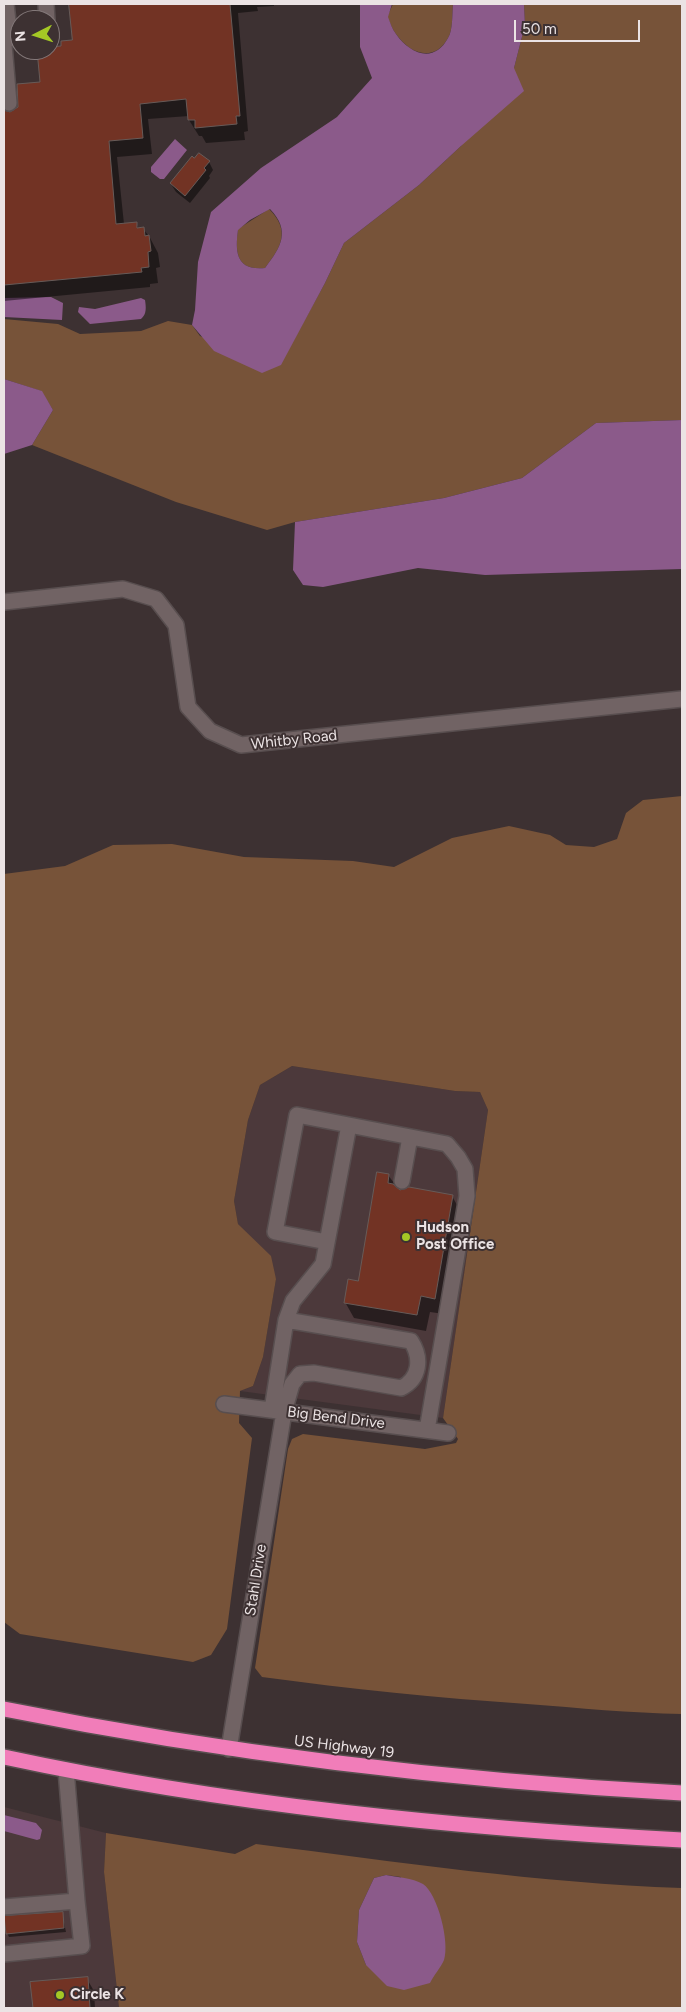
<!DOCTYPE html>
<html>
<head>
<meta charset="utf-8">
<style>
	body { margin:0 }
	#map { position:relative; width:686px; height:2012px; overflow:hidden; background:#3d3132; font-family:Figtree,sans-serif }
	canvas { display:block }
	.frame { position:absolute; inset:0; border:5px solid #ebe3e4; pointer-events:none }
	.north { position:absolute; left:10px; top:10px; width:50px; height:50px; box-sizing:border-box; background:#3d3132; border:1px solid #837879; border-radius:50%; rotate:265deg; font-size:14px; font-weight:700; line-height:20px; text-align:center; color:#ebe3e4 }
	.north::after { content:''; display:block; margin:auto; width:18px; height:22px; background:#a4c825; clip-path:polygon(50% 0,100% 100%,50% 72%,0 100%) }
	.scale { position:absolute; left:514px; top:20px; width:126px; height:22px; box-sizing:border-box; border:2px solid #ebe3e4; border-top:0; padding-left:6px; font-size:15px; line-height:18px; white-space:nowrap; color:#ebe3e4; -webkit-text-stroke:4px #3d3132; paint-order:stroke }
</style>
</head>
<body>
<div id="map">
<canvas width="686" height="2012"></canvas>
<div class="frame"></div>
<div class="north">N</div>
<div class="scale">50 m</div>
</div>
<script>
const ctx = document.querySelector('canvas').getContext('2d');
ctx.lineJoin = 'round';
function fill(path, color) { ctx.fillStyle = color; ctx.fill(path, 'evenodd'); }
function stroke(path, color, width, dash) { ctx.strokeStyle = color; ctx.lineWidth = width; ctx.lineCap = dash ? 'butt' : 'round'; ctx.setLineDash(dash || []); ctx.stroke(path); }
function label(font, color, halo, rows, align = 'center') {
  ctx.font = font + ' Figtree,sans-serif'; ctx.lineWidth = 4; ctx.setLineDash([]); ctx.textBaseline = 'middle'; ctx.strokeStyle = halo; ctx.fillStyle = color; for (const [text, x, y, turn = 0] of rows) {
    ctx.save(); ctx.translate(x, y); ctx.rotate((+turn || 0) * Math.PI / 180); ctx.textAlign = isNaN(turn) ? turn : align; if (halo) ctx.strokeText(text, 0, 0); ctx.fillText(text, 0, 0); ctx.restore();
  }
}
fill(new Path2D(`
	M292,1066l163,25 25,1 8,18 -45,308 -203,-27 13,-5 10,-29 13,-78 -25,-41 -13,-14 -4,-23 14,-81 12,-35z
	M4,1807l102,26 -2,39 15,136h-115z`), '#4c393b');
fill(new Path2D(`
	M393,4h60c-1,10 0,26 -5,34 -14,25 -38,16 -52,-4 -4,-5 -6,-12 -9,-17z
	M524,4h158v416l-86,3 -74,55 -78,20 -149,24 -28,8 -91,-28 -144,-57 21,-35 -12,-19 -37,-12v-60l54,5 22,10 61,-3 27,-10 24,4 8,11 80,29 45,-82 19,-40 75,-58 42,-39 53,-78 11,-43z
	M269,209c22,22 12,38 -4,59 -29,3 -30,-16 -27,-39z
	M682,796v918c-52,-1 -103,-6 -155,-10 -89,-6 -177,-15 -265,-27l-7,-9 33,-219 4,-10 11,-5 122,15 31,-6 2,-4 -15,-21 45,-308 -8,-18 -25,-1 -163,-25 -32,19 -12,35 -14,81 4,23 33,32 5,23 -13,78 -10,29 -13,5 -1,32 13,15 -25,191 -16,26 -18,7 -173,-28 -16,-12v-748l61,-8 48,-21 59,-1 72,13 109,4 41,6 58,-29 57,-12 41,9 16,10 28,2 23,-8 9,-26 17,-13z
	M106,1833l129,21 21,-10c142,18 283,39 426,44v120h-563l-15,-136zM386,1875l15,2 -35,88 -9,-23 2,-32 15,-32z`), '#775339');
fill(new Path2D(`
	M360,4h32l-4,13c2,5 4,12 8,17 14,20 38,30 52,4 5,-8 4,-24 5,-34h71l1,21 -11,43 10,23 -63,55 -42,39 -75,58 -19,40 -44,82 -19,8 -48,-22 -22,-26 3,-15 3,-48 13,-50 50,-44 76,-51 35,-39 -12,-31zM270,209c21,22 11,38 -5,59 -29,3 -30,-16 -27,-38l12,-10z
	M175,139l12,11 -23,29h-4l-9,-7v-5z
	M51,297l12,6 -1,17 -58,-3v-19z
	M141,298l4,2c1,7 2,14 -4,19l-51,5 -12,-12 1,-5 16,2z
	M4,379l38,12 11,19 -21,35 -28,9z
	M682,420v149l-197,6 -67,-7 -95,19 -20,-2 -10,-15 2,-48 149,-24 78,-20 74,-55z
	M4,1815l32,8 6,7 -2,9 -3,1 -33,-9z
	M386,1875c11,2 26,3 37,9 15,10 27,59 21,76 -3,7 -10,15 -14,23l-26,7 -17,-4 -21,-21 -9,-23 2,-32 15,-32z`), '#8b5a8a');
fill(new Path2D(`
	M70,4h204v2l-17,1 1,4 -20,2 10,118 -4,1 1,8 -39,3 -4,-7h-3l-10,-16v-4l-41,3 4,35 -35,3 7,67 12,-1 3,6h4l6,7 9,17 2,14 -4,1 2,15 -8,1v3l-146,14v-195l4,7 8,-2 4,-8 21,-20 -3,-33h12v-2l13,-1 11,-6z
	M209,162l4,8 -4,6 1,2 -20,25 -14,-11 -5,-8z
	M388,1175l12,16 52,5 9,16 -17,102 -14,-2 -4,19 -72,-13 -9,-16 14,-20z
	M62,1913l4,19 -57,5 -2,-4z
	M87,1979l7,12 1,17h-61l-2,-25z`), '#0007');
const building = new Path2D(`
	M69,4h161l10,112h-4l1,8 -42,4v-8h-7l-2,-21 -46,5 3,34 -34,3 7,83 21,-2v6l7,-1 1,9 4,-1 2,16 -3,1 1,15 -8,1 1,4 -138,13v-175l6,2 8,-5 -1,-23 23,-2 -3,-32h13v-3l11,-1v-5l11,-1z
	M199,153l11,8 -6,7 2,2 -21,26 -15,-13 22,-27 2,2z
	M377,1172l12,2 -1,9 5,1 7,6 9,-3 44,8 -18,104 -14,-3 -4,19 -73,-12 4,-24 10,2z
	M63,1912l1,16 -58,6 -2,-18z
	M88,1977l2,31h-57l-3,-26z`);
fill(building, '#723324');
stroke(building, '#675b58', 1);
const minor = new Path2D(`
	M6,4l4,35
	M46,4l1,16
	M4,45l5,58
	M4,602l119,-13 33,10 20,26 12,82 22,24 31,14 441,-46
	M402,1181l8,-44
	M327,1242l-52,-10 22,-117 52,10
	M224,1404l224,29
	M272,1410l14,-90 7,-19 30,-37 26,-139 98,19 11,13 7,12 2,27 -40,234
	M229,1749l55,-337 8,-28 8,-10 14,-1 87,15c19,-9 21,-30 10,-47l-125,-21
	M4,1907l73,-6 -11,-131
	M4,1954l78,-8 -5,-45`);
const highway = new Path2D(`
	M4,1709c224,45 450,72 678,84
	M4,1757c223,48 451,71 678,83`);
stroke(minor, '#584e4f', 18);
stroke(highway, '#584e4f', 18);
stroke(minor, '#716364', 15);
stroke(highway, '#f17db9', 15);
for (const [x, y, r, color] of [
	[406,1237,5,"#a4c825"],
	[60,1995,5,"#a4c825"]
]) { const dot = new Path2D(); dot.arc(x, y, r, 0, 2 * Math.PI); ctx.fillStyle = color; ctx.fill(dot); stroke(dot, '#3d3132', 2); }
label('15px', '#ebe3e4', '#3d3132', [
	["Whitby Road",294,740,-6],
	["Big Bend Drive",336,1418,7],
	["Stahl Drive",256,1580,-81],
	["US Highway 19",344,1747,7]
]);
label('bold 15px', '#ebe3e4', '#3d3132', [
	["Hudson",416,1228],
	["Post Office",416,1245],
	["Circle K",70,1995]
], 'left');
</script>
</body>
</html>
